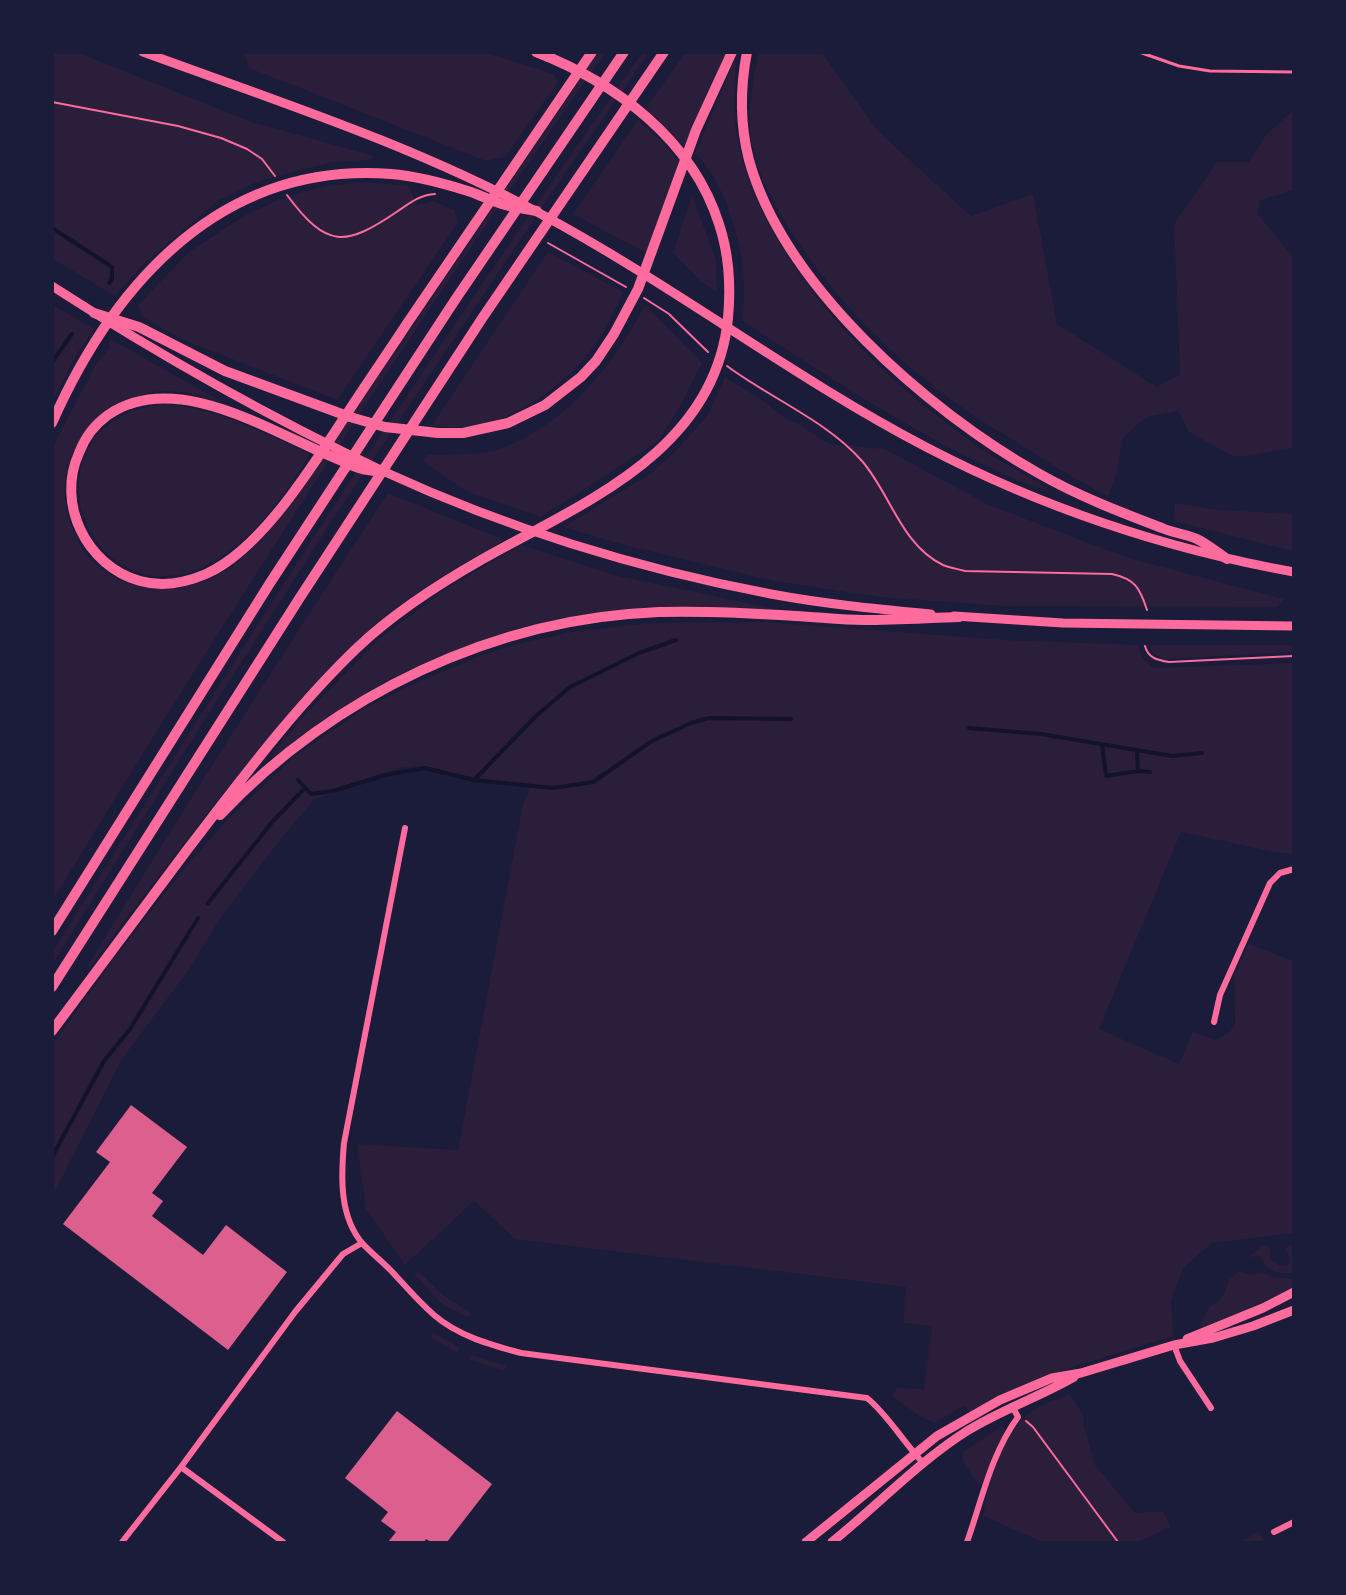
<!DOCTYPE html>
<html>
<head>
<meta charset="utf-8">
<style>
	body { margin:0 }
	#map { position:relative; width:1346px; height:1595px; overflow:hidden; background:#1b1b3a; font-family:Quicksand,sans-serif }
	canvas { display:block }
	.frame { position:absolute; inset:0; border:54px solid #1b1b3a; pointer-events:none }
</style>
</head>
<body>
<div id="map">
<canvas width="1346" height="1595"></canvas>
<div class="frame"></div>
</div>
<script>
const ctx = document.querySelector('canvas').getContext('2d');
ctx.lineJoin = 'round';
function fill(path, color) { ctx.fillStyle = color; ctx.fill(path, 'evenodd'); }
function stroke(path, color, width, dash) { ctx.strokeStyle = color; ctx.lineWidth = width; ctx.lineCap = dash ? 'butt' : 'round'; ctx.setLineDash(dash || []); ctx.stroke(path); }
fill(new Path2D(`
	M759,52l63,1 56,78 93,85 62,-22 24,130 100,63 23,-13 -6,-150 43,-62h32l17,-27 27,-25v80l-34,11 -1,13 30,37 5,4v193l-55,9 -8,-2 -41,-23 -11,-21 -32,6 -24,22 -4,30 -10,27c-31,-15 -60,-34 -90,-53 -19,-12 -40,-23 -58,-37 -66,-47 -123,-104 -167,-172 -19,-29 -37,-61 -42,-95 -4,-26 2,-62 8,-87z
	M53,53h26l173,69 122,34 -3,4 -38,2 -37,9 -39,11 -38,18 -74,63 -30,33 -62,-37z
	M244,53h243l67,21 4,8 -53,75 -19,4 -237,-93z
	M598,53h7c-194,276 -377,559 -552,847v-454l43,-82 14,-16 -1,-10 115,65c-18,-5 -39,-13 -58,-12 -21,0 -42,9 -59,20 -41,28 -53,82 -31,125 3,5 5,12 8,16 37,45 97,47 144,17 32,-21 56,-56 79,-87z
	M642,53h7l-83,119 -235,350 -136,213 -142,228 -1,-10c91,-146 181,-291 274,-435 103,-157 208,-312 316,-465z
	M685,53h41l-42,93 -38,-38z
	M736,58c-1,27 -4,55 2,82 20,106 120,217 205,280 19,15 38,30 59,42 15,9 34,16 46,28 -26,-5 -51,-20 -76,-31 -81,-40 -155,-90 -231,-139 12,-46 -11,-134 -46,-167z
	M638,120l23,21 18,21 -33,91 -73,-39z
	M367,182l42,4 8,19 16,-4 21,9 4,12 -121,178 -153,-60 -42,-23 -4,-12 51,-53 55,-36 32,-15 48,-15z
	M692,195l24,65 1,32 -16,-11 -28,-28z
	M548,252l75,40c-7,15 -14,31 -23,45 -27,42 -83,86 -134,90 -11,1 -22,0 -32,-1l-2,-1z
	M53,305l41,24 -17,25 -24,47z
	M645,305l57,58 -22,44 -23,35 -116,75 -75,-26 -43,-30 5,-6c21,-1 44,0 65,-4 8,-1 17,-7 25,-10 58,-28 98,-81 127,-136z
	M725,377l34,21 29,22 7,2 34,22 56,5 102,55 96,37 49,18 152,40 -7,8 -274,-1 -123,-9 -106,-16 -150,-36 -60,-18 86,-53 24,-21 34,-38z
	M162,404c53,3 101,29 148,50 -24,41 -64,95 -109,114 -111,46 -172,-116 -70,-156 10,-4 21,-6 31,-8z
	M388,493l117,47c-45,25 -90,50 -129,84 -52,45 -96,98 -138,151 -52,64 -101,130 -150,195l-1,-3c97,-160 198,-317 301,-474z
	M1175,503l45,7 73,4v37l-119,-30z
	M521,545l93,30 157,33 4,3 -167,2 -190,53 -39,19 -41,25 -30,20 -37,29 4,-9 28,-33 76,-78 67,-50z
	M762,622l243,18 133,5c2,12 7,17 17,23l138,-5v191l-24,-3 -88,-19 -82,197 80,35 14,-32 22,8 15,-8 5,-9 -1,-48 15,-31 44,17v272l-81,10 -28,24 -13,34 3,35 -99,30 -105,47 -5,-8 -31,18 -13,-6 -29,-21 5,-8 27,1 8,-63 -29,-3 3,-36 -391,-48 -41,-38 -69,64 -39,-56 -9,-65 101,6 65,-346 8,-19 -58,-7 -47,-12 -25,1 -36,16 -50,16 -31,36 -63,82 -33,54 -66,88 -69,136 -1,-150 62,-86 59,-77 54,-62 66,-62 70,-49 46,-23 66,-28 42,-14 55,-12 77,-9z
	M1149,645h144l1,7 -129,7 -12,-5z
	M1293,1244v29c-9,1 -22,0 -28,-8 -2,-3 -3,-6 -5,-9l-9,1v-3l8,-4 1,-4 6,-1 4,2 1,12 9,7h5l4,-2 1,-6 -5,-9z
	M418,1271l25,24 28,18 -3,5 -27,-15 -27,-29z
	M1239,1271l14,4 8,-3 11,5 21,2v9l-44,22 -51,18 12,-22 9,-5 6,-8 4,-13z
	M433,1332l26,16 -2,5 -27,-16z
	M472,1355l34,11 -2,5 -34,-11z
	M1069,1394l15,22 -1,7 12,42 40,48 28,-2 8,16 -33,15h-96l-58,-26c4,-33 17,-79 43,-101 11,-10 29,-15 42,-21z
	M1002,1426l3,2 -1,4 -22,52h-4l-15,-22 -1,-9z
	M1258,1531l8,11h-25z`), '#2a1e3b');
stroke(new Path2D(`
	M52,228l60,39v12l-3,4
	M52,362l20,-28
	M969,728l72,6 131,22 30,-3
	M1102,745l4,31 32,-5 -1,-20
	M1138,771l12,1
	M298,780l13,14 22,-3 52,-16 40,-7 49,12 79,8 40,-6 59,-41 39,-18 18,-5 82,1
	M474,780l62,-64 34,-29 69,-34 37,-13
	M208,903l65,-82 31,-32
	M52,1157l52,-96 26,-32 68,-111`), '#12122b', 4);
fill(new Path2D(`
	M131,1105l56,42 -35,46 11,8 -11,15 51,39 23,-30 61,47 -59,78 -165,-126 47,-62 -14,-10z
	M397,1411l95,73 -45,58h-16l-5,-3 -2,3h-36l8,-10 -15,-11 7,-9 -43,-34z`), '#dd5f8e');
stroke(new Path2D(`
	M52,102l126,24 43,12 26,11 15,10 13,17
	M287,195c40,54 58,52 111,16 13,-9 22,-16 37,-17
	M548,243l78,44
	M644,298l25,16 39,38
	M727,366c43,32 100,55 135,95 28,32 40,85 81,104 7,3 15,4 22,6l147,3c23,5 28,14 35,36
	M1145,646c3,12 12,14 24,16l125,-6
	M1026,1421l7,6 85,115`), '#ff6b9d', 2);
stroke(new Path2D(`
	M1139,52l40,14 31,5 84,1`), '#ff6b9d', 3);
stroke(new Path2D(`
	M405,828l-61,315c-3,33 -5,74 19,101 10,11 23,20 33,32 12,13 24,27 38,39 24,21 57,30 87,38l346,45c21,17 37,45 57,66
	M1214,1022l6,-27 50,-112 10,-10 14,-4
	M1174,1345l6,16 31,47
	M181,1467l102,75
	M1274,1532l20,-10
	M122,1542l59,-75 114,-155 48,-58 19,-11
	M967,1542c15,-42 24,-88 51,-125l-6,-11`), '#ff6b9d', 6);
stroke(new Path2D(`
	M1187,1339l76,-31 31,-16
	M806,1542l131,-106 63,-36 52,-22 29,-5 93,-28 39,-7 40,-12 41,-16
	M832,1542c45,-36 86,-80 135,-111 34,-21 72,-34 107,-54`), '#ff6b9d', 9);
stroke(new Path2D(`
	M143,52c134,49 270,93 396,161 133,71 253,164 387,234 115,60 240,102 368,125
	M52,286c107,69 219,132 333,186 122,56 254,97 386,122 53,10 107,15 160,20
	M954,616l109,7 231,3`), '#ff6b9d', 9);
stroke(new Path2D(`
	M747,52c-7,36 -7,73 2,108 35,126 179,251 289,313 40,23 82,39 124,55 11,5 24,6 35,11 10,5 20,13 30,20
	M94,313l45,14 86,44 125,46 35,10 53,6h25l45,-10 37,-18 36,-28 15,-16 18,-27 24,-45 58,-159 36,-78
	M52,423c63,-142 171,-262 339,-249 27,2 55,10 80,18 11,4 23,10 34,13 10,3 21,4 32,6
	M386,472c-8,-1 -17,-1 -24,-3 -12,-3 -23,-10 -34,-14 -63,-27 -155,-85 -220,-40 -14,10 -23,22 -29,38 -23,50 7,113 61,128 22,6 45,2 66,-7 58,-26 109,-113 144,-165 19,-29 39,-58 58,-87 61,-90 122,-180 184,-270
	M220,815c114,-120 274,-197 439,-203 46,-1 91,1 137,4 22,1 45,4 68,4 32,0 63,-2 95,-3
	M52,931l218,-348 185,-283 169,-248
	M52,987l247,-388 184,-282 181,-265
	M52,1031c45,-61 90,-121 135,-181 54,-70 107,-142 171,-203 37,-35 79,-62 123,-87 101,-57 234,-108 247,-242 3,-32 1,-64 -9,-94 -27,-85 -103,-141 -183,-172`), '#ff6b9d', 10);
</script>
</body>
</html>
